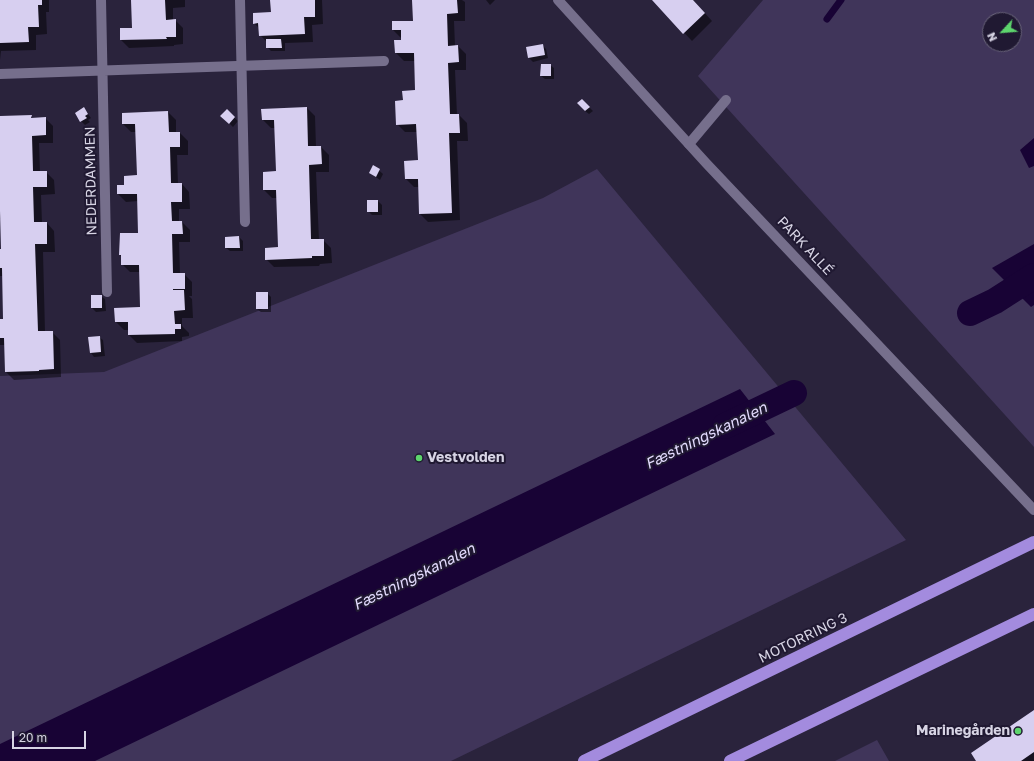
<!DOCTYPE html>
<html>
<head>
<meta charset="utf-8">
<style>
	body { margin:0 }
	#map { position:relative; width:1034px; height:761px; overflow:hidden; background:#2a233c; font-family:"Golos Text",sans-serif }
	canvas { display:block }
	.north { position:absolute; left:982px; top:12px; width:40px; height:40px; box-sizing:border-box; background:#201932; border:1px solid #696479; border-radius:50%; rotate:244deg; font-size:11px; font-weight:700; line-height:16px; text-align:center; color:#d7d4e4 }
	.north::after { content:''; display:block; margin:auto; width:14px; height:18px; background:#5dd56d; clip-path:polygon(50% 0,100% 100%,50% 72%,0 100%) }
	.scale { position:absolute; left:12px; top:731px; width:74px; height:18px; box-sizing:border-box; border:2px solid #d7d4e4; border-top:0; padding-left:5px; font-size:12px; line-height:14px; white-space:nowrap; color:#d7d4e4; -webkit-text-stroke:3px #201932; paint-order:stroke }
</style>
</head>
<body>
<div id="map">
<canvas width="1034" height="761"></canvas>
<div class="north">N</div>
<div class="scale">20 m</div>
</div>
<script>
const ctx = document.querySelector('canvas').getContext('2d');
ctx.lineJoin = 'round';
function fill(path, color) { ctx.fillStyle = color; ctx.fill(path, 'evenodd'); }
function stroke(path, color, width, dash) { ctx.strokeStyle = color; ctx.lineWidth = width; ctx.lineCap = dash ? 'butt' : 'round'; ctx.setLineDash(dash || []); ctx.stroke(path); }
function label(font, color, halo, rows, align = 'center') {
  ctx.font = font + ' "Golos Text",sans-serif'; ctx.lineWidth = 4; ctx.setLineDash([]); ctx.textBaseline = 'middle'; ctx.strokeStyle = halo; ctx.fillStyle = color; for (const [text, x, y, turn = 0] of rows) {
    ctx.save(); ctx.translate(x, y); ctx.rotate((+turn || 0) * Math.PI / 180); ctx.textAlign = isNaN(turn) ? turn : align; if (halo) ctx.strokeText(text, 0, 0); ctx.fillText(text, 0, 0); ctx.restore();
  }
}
fill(new Path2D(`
	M763,0h271v447l-336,-371zM990,20h24v24h-24z
	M597,169l309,371 -455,221h-451v-385l104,-4 439,-174z
	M877,740l12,21h-54z`), '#40355a');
fill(new Path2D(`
	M1034,138v28l-5,2 -9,-18z
	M1034,244v61l-3,2 -39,-39z
	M740,389l35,45 -680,327h-95v-17z`), '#180335');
fill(new Path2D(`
	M0,0h49v12h-3l1,22 -11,1v15l-35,1 -1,9z
	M132,0h53v7l-12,1v12h2l8,8v16l-9,1v1l-45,2 -8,-8 13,-12z
	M271,0h51l1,24 -11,1 1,17 -28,1v8h-14l-4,-4v-5l-7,-7 -1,-7 -5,-5 18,-10z
	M397,0h65l3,2v19h-11l1,25h3l8,8v16h-11l2,45h2l8,8 1,18h-11l3,79 -32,2 -8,-8 -1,-27h-5l-8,-8 13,-18 -2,-29h-12l-8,-8 7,-23 12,-10 -1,-30h-11l-8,-8 6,-12 -1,-3 -8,-8 21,-8 -1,-22z
	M486,0h9l-5,5z
	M653,0h40l19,21 -20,20z
	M542,45l4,4 2,9 -15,4 -4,-4z
	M550,65l4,3v11h-9l-4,-3z
	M586,104l7,7 -4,3 -4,-3z
	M307,108l8,8 1,31h5l8,8v17h-13l3,68h4l8,8 1,15 -12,1 -1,2 -45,1 -8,-8 13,-11 -2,-50h-5l-8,-8 13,-18 -2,-44h-4l-8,-8z
	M84,109l7,9 -3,2 2,2 -5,3 -4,-4z
	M227,111l11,10 -5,6 -11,-11z
	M168,112l8,8v13h4l8,8v14h-11l1,29h4l7,8 1,17h-11v13h3l8,8v12h-11l1,32h4l8,8v14h-3l3,3 1,19h-11v8l7,7v3l-7,1v4l-45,2 -8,-8v-5h-5l-8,-8 -1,-13 26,-1 -1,-36h-10l-8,-8v-7l-2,-2 19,-21 -1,-33 -12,1 -8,-8 7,-9 13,-9 -2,-44h-5l-8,-8z
	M31,116l2,3 12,-1 8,8v17h-14l1,29h6l8,8 1,14 -14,1 1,28h5l7,8 1,21h-12l2,80h7l8,8 1,37 -47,3 -8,-8 -1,-27h-5v-25h4l-1,-44h-3v-26h2v-31h-2v-102z
	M374,166l9,8 -3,6 -10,-7z
	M378,201l4,4v10h-10l-4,-4z
	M239,237l4,4v10h-13l-4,-3z
	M267,293l4,4v15h-10l-4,-3z
	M101,296l4,3 1,12 -10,1 -4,-4z
	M99,337l4,3 2,16 -11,1 -3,-4z
	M1034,712v49h-57z`), '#0007');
stroke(new Path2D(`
	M827,19l14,-19`), '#180335', 7);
stroke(new Path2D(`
	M970,313l25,-12 39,-25
	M725,426l69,-33`), '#180335', 26);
fill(new Path2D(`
	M0,0h42v5h-4l1,22h-11l1,15 -29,1z
	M131,0h34l1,20 10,-1v18h-10l1,2 -47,1v-12h12z
	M270,0h45v17h-11l1,17 -46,2 -1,-13 -5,1v-11l18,-1z
	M412,0h45l1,13 -11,1 1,32 10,-1 1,17 -11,1 2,51h9l1,19h-11l3,80 -33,1 -1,-35h-13l-1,-18 14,-1 -2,-36 -20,1 -1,-24 8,-1 -1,-9 13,-1 -1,-37h-19l-1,-13h7v-10h-9v-9h21z
	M652,0h41l12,13 -22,21z
	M266,39h15l1,9h-16z
	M543,44l2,11 -17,3 -2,-11z
	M541,64h10v12h-11z
	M582,99l8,8 -5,4 -8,-8z
	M84,107l4,7 -3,2 2,2 -7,4 -5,-9z
	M307,107l1,39h13l1,18 -13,1 2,74h13v17h-12v2l-47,2v-12l13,-1 -2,-57h-13v-18l13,-1 -2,-51h-12l-1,-11z
	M227,109l8,8 -6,7 -9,-8z
	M168,111l1,21h11v15h-10l1,36h11v19h-11l1,19h10l1,13h-11l1,39h12v16h-12v1h11l1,20 -11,1 1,13h6v5h-6v5l-47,1v-13h-13l-1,-14 26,-1 -1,-42h-18v-10h-2l1,-22h18l-1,-39h-20v-9h7v-9l13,-1 -2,-51h-13v-11z
	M32,115l-1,3 15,-1v18l-14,1 1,35h14v16h-14l1,35h13v22h-12l3,87h15l1,38 -15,1v1l-34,1 -1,-34h-4v-19h3l-1,-51h-2v-19h1l-1,-38v-95z
	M373,165l7,4 -4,8 -7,-4z
	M367,200h11v12h-11z
	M239,236l1,12h-15v-11z
	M256,292h12v17h-12z
	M91,295h11v13h-11z
	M100,336l1,16 -11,1 -2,-16z
	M1034,710v42l-13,9h-45l-5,-8z`), '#d7cff0');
stroke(new Path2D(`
	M101,0l6,292
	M240,0l5,222
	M0,74l384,-13
	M689,144l37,-44`), '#766f8c', 10);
stroke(new Path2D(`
	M558,0l148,163 328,347`), '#766f8c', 10);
stroke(new Path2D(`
	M584,761l450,-219
	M730,761l304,-147`), '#a38bde', 12);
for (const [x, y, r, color] of [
	[419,458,4,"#5dd56d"],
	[1018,731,4,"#5dd56d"]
]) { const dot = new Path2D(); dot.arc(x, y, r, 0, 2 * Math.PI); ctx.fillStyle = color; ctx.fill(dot); stroke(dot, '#201932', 1.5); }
label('14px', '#d7d4e4', '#201932', [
	["NEDERDAMMEN",91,181,-91],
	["PARK ALLÉ",805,246,47],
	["MOTORRING 3",803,638,-26]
]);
label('bold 14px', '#d7d4e4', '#201932', [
	["Vestvolden",427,458],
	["Marinegården",1010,731,"right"]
], 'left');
label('italic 15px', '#e4dcff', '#201932', [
	["Fæstningskanalen",706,436,-26],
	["Fæstningskanalen",414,577,-26]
]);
</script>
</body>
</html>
